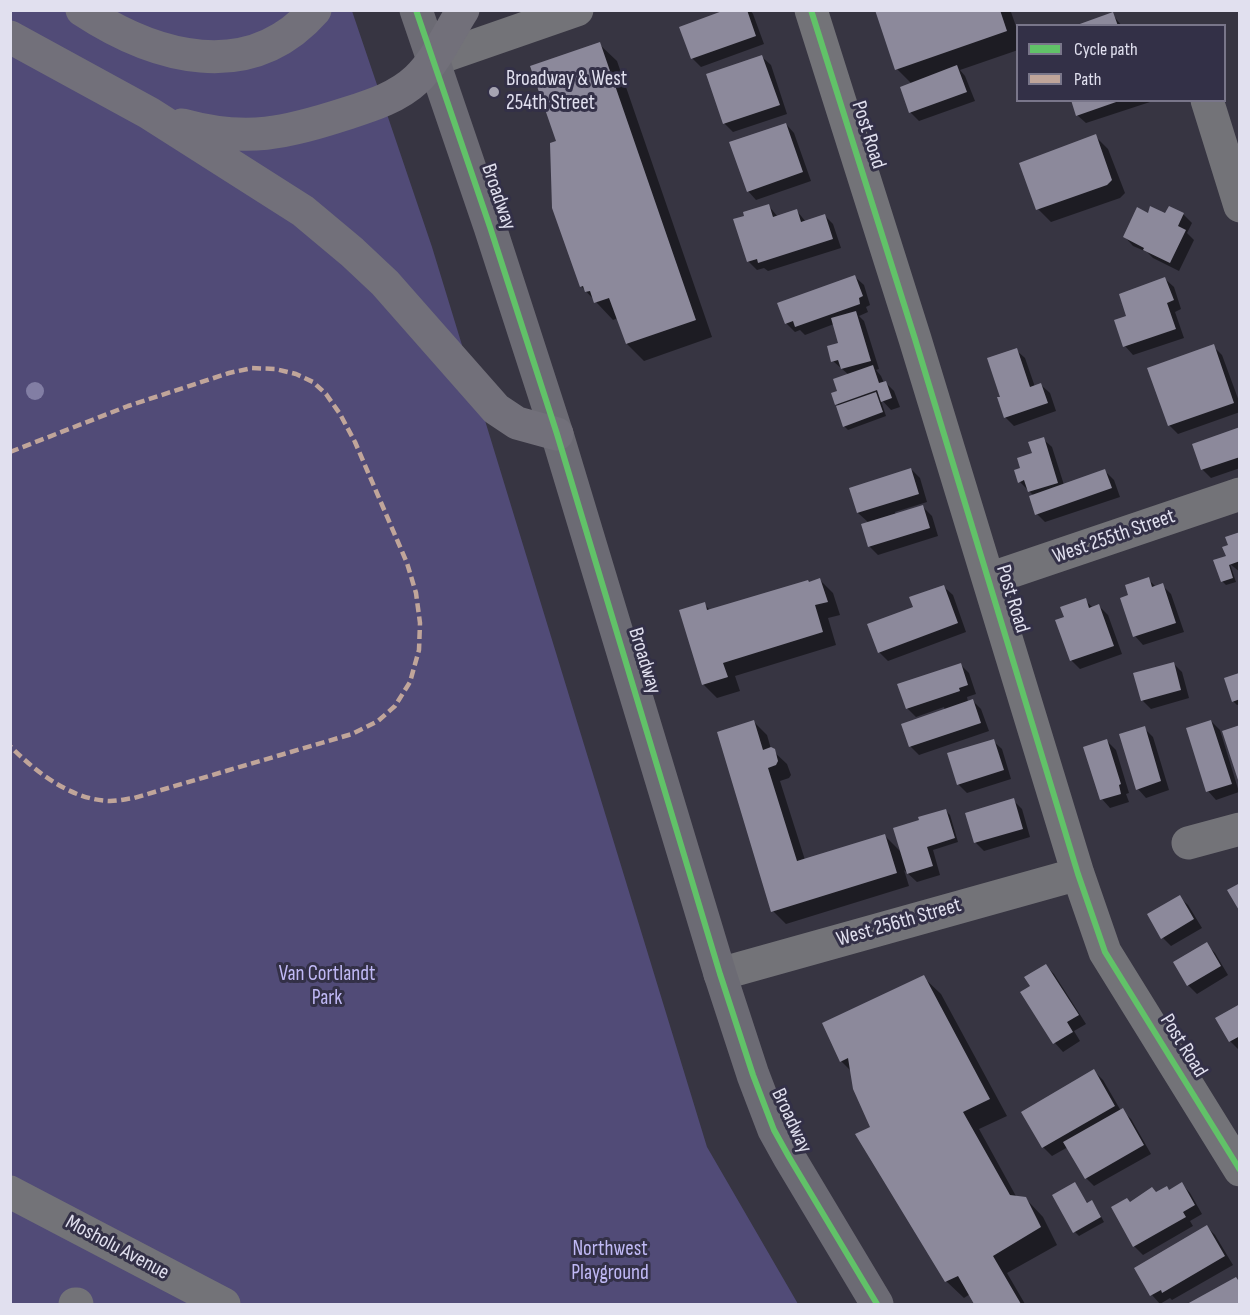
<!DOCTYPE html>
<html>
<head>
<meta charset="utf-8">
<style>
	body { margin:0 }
	#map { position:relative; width:1250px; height:1315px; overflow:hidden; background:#373542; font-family:"Sofia Sans Condensed",sans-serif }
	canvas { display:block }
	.frame { position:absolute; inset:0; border:12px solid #e1e0ef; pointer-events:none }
	.legend { position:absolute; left:1016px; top:24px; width:210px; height:78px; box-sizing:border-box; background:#333047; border:2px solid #79768a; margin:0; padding:8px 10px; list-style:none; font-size:18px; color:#e1e0ef }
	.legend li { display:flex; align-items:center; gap:12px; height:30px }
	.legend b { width:30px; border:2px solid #79768a }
</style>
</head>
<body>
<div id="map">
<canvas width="1250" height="1315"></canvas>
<div class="frame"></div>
<ul class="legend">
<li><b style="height:8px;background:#61c268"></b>Cycle path</li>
<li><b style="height:8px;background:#c0a59a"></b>Path</li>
</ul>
</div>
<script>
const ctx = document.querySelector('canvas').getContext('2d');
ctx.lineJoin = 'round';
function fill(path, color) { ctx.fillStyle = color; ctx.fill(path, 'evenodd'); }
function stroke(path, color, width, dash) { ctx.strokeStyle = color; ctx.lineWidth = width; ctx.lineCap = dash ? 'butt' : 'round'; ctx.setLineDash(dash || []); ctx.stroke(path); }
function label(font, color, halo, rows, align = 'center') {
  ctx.font = font + ' "Sofia Sans Condensed",sans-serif'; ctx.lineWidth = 6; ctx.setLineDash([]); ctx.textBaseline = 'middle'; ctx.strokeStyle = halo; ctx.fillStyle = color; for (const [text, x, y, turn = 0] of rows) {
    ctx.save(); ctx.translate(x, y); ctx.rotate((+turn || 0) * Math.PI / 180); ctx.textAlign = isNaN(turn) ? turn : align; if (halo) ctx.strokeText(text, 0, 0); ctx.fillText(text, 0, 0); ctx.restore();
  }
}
fill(new Path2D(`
	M11,11h341l80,236 275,900 91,157h-787z`), '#514b77');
fill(new Path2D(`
	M730,10h20l3,4 11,30 -63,23 -9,-9z
	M876,10h141l-6,2 7,20v18l-58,20 5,6 10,25 -56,20 -8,-8 -9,-25 10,-4 -15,-15z
	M1112,14l10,12h-42z
	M599,44l18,17 95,276 -68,24 -17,-17 -9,-26 -5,2 -32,-34 -24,-144z
	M762,57l9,8 16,49 -54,18 -9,-9z
	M1072,100h78v2l-64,21 -9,-8z
	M786,124l8,9 17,48 -55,19 -8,-9z
	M1095,136l13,13 17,44 -5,5 -69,24 -13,-13z
	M768,205l10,12 19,-6 9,11 19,-6 8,8 8,24 -73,23 -4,-3 -7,2 -9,-9 -2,-44z
	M1169,208l15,7 8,8 -5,10 7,7 -15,31 -26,-13 -6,-6 -14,-6 -8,-9 23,-22h17z
	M855,277l9,8 6,20 -4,2 2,5 -9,4 5,5 15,48 -3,1 5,6 3,7h2l8,8 6,16 -9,3 -11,-12 6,18 -38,14 -4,-4 -5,-20 -2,-2 2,-12 10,-17 -16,-14 7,-17 -6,-20 -29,11 -5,-5 -5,2 -9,-9z
	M1165,279l9,8 7,22 -6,3 9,26 -51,17 -8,-9 3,-29z
	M1213,346l9,9 18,49v8l-62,22 -9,-9z
	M1016,350l9,8 10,29 6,-2 9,8 6,18 -42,15 -9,-9 -4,-19z
	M1240,429v39l-29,10 -9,-9z
	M1043,439l9,8 12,38 41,-14 9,9 6,17 -75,25 -8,-8 -3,-18 -14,-14 2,-13z
	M911,469l9,9 7,24 -32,10 1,3 27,-8 9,9 6,20 -60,19 -9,-9v-23l-11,-10 -7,-25z
	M1240,534v38l-10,-8 6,18 -10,3 -4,-4 5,-24 3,-11z
	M1148,579l8,8 6,-2 9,9 13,38 -41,13 -8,-9 -5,-40z
	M820,580l13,13 7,22 -12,3 8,27 -101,31 5,15 -23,7 -13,-13 -23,-74 23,-7 7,7z
	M944,587l9,8 13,37 -78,29 -9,-9z
	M1085,600l8,8 6,-2 9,9 14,39 -42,15 -9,-9 -5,-42z
	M1173,663l9,9 7,26 -38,11 -9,-9z
	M960,664l9,9 7,21 -9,3 1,5 4,-2 9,9 8,22 -70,24 -8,-8 -8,-22 42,-15 -1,-3 -28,10 -9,-9z
	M1238,675l2,29 -3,1 -4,-4z
	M1211,721l9,9 19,62 -23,8 -8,-9z
	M754,722l13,13 4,14 16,15 4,11 -2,3 -9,3 25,79 80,-24 17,17 44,-42 4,4 8,27 -25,8 7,25 -23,7 -13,-12 5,16 -123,38 -13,-13z
	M1144,728l9,9 16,53 -23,8 -8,-9z
	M993,741l9,8 9,30 -44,14 -9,-9z
	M1107,741l9,9 13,43 -3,1 3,8 -19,6 -8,-9z
	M1013,800l9,9 8,28 -46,14 -8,-8 -9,-29z
	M1179,897l9,8 14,23 -31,18 -8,-8z
	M1206,944l9,9 13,22 -31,19 -9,-9z
	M1046,966l8,8 32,50 -12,7 6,10 -17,11 -8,-9 -33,-50 10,-6z
	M923,977l18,17 66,122 -28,13 38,69 9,1 17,18 14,28 -50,28 18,31h-49l-6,-10 -6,4 -18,-17 -74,-154 -20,-55 -11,-11z
	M1240,1006v43l-1,1 -9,-9z
	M1094,1071l9,9 18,31 1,-1 9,9 20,35 -57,32 -8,-8 -18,-31 -16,9 -9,-9 -20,-35z
	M1075,1184l13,20 4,-2 3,4 9,16 -25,14 -4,-4z
	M1182,1184l8,9 12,21 -12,7 3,5 -50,29 -9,-9 -3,-42 26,-11 13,-2z
	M1207,1227l8,8 18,30 -61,35 -2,-2 -10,6 -8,-9 -16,-27z
	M1235,1278l5,5v21h-50z`), '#0007');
fill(new Path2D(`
	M725,10h22l9,26 -65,23 -12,-32z
	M875,10h125l7,21 -112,39z
	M1113,12l5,14h-41v-1z
	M600,42l96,278 -70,24 -17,-46 -15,5 -4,-12 -5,1 -2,-6 -3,1 -28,-79 -2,-65 6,-2 -26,-75z
	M762,55l18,50 -57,19 -17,-50z
	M957,65l10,27 -58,21 -9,-26z
	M1071,100h48v1l-43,15z
	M786,123l17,49 -56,20 -18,-50z
	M1096,134l16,46 -5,5 -71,25 -17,-47z
	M769,204l4,13 24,-8 4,13 24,-8 8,25 -75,24 -1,-4 -10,3 -14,-43 11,-3 -1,-4z
	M1150,206l15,7 4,-7 15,7 -6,13 8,4 -16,33 -27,-13 1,-2 -21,-11 14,-30 11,6z
	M855,275l8,21 -4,2 1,6 -65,23 -2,-6 -8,3 -8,-21z
	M1165,277l9,23 -7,3 9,26 -53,18 -9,-27 12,-4 -7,-22z
	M856,311l15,50 -30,8 -3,-9 -7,2 -4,-16 11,-3 -7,-25z
	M1214,344l20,59 -66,23 -21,-58z
	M1017,348l13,39 11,-4 7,20 -44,15 -7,-21h3l-13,-39z
	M873,365l6,18 7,-2 6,17 -11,4 -4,-12 -42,15 -4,-12 6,-2 -4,-12z
	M876,392l7,20 -40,15 -7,-21z
	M1240,427v30l-39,13 -9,-26z
	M1044,437l14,46 -30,9 -4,-12 -6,3 -4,-13 6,-2 -3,-10 15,-5 -4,-11z
	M911,468l8,26 -62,19 -8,-25z
	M1105,469l7,19 -77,27 -6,-19z
	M923,505l7,23 -62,19 -7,-23z
	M1240,532v29l-11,4 4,13 -12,4 -8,-22 13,-4 -4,-9 6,-2 -3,-8z
	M1149,577l3,10 11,-4 13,40 -43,14 -13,-39 8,-3 -3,-10z
	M820,578l8,24 -13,3 8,27 -100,31 5,14 -26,8 -23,-75 26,-8 2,8 101,-30 1,2z
	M944,585l14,38 -80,30 -11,-29 46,-17 -4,-10z
	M1086,598l3,10 10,-4 15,42 -44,15 -15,-41 9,-3 -4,-10z
	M1174,662l7,28 -40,11 -8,-28z
	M961,663l7,22 -9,3 1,3 -54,18 -9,-25z
	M1239,673l1,26 -8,3 -8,-24z
	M973,699l8,24 -72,24 -8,-23z
	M754,720l9,30 8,-3 4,2 3,12 -2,4 -8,3 29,93 88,-27 12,39 -126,39 -54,-180z
	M1211,720l21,64 -26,8 -20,-64z
	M1240,725v58h-1l-17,-52z
	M1145,726l16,55 -25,9 -17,-56z
	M994,739l10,31 -47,15 -10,-32z
	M1107,739l14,45 -2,1 2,9 -21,6 -17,-53z
	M1014,798l9,31 -49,14 -9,-30z
	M946,809l9,29 -28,9 6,19 -26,8 -14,-46 26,-8 -1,-3z
	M1240,883v29l-13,-22z
	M1180,895l14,24 -33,20 -14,-25z
	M1207,942l14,24 -34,20 -14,-24z
	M1046,964l33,51 -12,7 6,10 -20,12 -33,-52 10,-6 -6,-9z
	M924,975l66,124 -27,13 47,83 16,2 15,30 -48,29 28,48h-47l-16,-28 -13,6 -90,-148 15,-7 -17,-38 -5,-31 -8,4 -18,-39z
	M1240,1004v32l-11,6 -14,-24z
	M1094,1069l21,37 -73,42 -21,-36z
	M1123,1108l21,37 -59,34 -22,-37z
	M1075,1182l12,21 5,-3 9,17 -28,16 -21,-38z
	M1182,1182l13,23 -12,7 3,5 -53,30 -22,-40 16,-9 3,4 22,-15 4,5 11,-6 2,4z
	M1207,1225l18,31 -63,37 -1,-3 -11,6 -16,-28z
	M1236,1277l4,6v21h-53z`), '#8c899b');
stroke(new Path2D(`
	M811,10l104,329 163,535 27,78 135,218
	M433,60l144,-50
	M1207,100l33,106
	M989,579l251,-85
	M1188,843l52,-14
	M720,974l358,-100
	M10,1192l214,112
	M75,1304h2`), '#737378', 33);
stroke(new Path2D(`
	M416,10l74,217 67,207 163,540 33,101 21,55 15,27 88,147`), '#6c6b74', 33);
stroke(new Path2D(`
	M82,10c73,48 167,75 233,0
	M10,37l139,76 154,98 49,41 33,31 111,126 21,14 40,11
	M182,125c65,18 104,8 166,-12 25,-8 50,-16 69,-34 20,-19 31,-46 46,-69`), '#72707a', 33);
stroke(new Path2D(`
	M10,452l118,-46 101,-33 23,-5 23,1 21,5 17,8 13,12 14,20 15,28 52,121 9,30 4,30 -1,27 -9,32 -15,24 -17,15 -26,13 -218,64c-8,1 -16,3 -24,3 -39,-1 -74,-29 -100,-55`), '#c0a59a', 4.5, [9, 4.5]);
stroke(new Path2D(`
	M416,10l74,217 67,207 163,540 33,101 21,55 15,27 88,147
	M811,10l104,329 163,535 27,78 135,218`), '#61c268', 6);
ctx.fillStyle = '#827ea4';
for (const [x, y] of [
	[35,391]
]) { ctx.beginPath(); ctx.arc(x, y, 9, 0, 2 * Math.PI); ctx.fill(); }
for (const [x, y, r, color] of [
	[494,92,6,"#a6a4b2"]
]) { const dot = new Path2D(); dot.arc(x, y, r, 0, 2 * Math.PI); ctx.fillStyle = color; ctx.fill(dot); stroke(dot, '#333047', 2); }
label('21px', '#e1e0ef', '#333047', [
	["Broadway & West",506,80],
	["254th Street",506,104]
], 'left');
label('21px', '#e1e0ef', '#333047', [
	["Post Road",868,135,72],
	["Broadway",498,197,71],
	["West 255th Street",1114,537,-19],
	["Post Road",1012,599,73],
	["Broadway",644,661,73],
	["West 256th Street",899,923,-16],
	["Post Road",1183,1046,58],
	["Broadway",791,1121,65],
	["Mosholu Avenue",117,1248,28]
]);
label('21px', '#c0b9f5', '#333047', [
	["Van Cortlandt",327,975],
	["Park",327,999],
	["Northwest",610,1250],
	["Playground",610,1274]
]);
</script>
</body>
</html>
